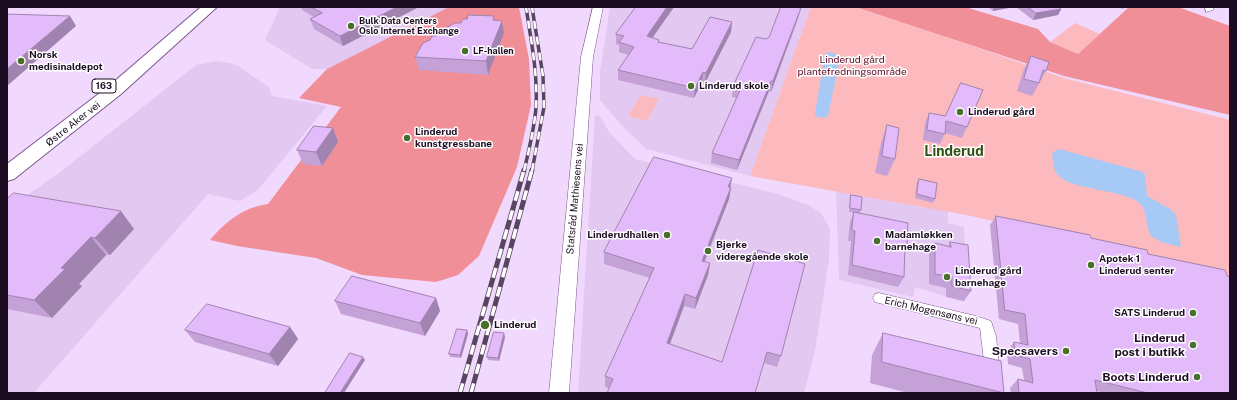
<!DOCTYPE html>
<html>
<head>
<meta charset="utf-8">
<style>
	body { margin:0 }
	#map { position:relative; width:1237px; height:400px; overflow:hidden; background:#f1d9fe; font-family:"Public Sans",sans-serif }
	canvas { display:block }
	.frame { position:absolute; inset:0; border:8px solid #1c0d23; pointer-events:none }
</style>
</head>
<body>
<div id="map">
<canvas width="1237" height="400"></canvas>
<div class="frame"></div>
</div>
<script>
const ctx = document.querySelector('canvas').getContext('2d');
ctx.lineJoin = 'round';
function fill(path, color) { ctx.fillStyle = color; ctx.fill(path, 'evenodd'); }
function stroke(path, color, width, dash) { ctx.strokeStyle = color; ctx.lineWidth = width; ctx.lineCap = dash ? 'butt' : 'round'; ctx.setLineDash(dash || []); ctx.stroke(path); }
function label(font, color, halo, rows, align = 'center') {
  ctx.font = font + ' "Public Sans",sans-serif'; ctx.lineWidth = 3; ctx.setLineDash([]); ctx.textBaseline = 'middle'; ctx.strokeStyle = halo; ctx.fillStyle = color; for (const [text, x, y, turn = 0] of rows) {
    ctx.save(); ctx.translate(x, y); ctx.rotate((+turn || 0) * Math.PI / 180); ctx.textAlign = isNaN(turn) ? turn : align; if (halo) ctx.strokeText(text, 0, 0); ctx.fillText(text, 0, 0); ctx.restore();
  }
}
fill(new Path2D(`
	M280,7h169l-122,62h-15l-47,-29z
	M610,7h201l-61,169 -104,-27 -24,-23 -22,-26v-28z
	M216,61l14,2 8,3 31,21 3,9 55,10 -69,84 -18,11 -32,-7 -174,199h-27v-184l52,-36 137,-108z
	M595,115l5,1 9,16 26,27 143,35 30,11 13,8 9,16 -1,31 -14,91 -11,42h-226z
	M836,191l112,20v12l16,4 2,30 -2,45 -49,-15 -2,10 -74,-17z`), '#e3c9f2');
fill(new Path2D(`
	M811,7h50l203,71 166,42v159l-156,-41 -108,-23 -216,-39z
	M1075,23l25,11 -22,20 -28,-12z
	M641,95l18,4 -12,22 -19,-5z`), '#fcbabf');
fill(new Path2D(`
	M449,7h70l10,52 2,46 -14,62 -38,89 -21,19 -22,7 -74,-7 -46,-17 -79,-12 -27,-6c15,-18 34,-33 58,-36l73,-97 -42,-9 28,-29z
	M856,7h109l73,22 12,13 28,12 51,-47h49l52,19v89l-166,-39z`), '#f18f98');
fill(new Path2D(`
	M829,52l9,3 2,3 -12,58 -4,2 -9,-2v-3l10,-59z
	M1059,149l84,23 2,3 2,21 23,13 6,6 5,32 -20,-5 -10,-6c-6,-10 -3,-27 -13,-34 -16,-13 -70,-12 -81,-28 -4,-5 -4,-15 -5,-21z`), '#a6c9f5');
const street = new Path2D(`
	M1205,7h8v3l-7,2z
	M879,293l97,23 15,5 5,15 6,57h-14l-8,-65 -105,-26 -2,-4 2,-4z`);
const secondary = new Path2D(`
	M593,7h10l-10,50 -24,336h-20l32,-336z`);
const highway = new Path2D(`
	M201,7h16l-96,87 -107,85 -7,2v-17l102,-78z`);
stroke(street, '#7b568d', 1);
stroke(secondary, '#7b568d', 1);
stroke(highway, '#7b568d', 2);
fill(street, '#fff');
fill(secondary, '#fff');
fill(highway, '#fff');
const railFar1 = new Path2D(`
	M524,171c5,-21 10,-41 12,-63 2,-34 -5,-68 -10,-101
	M532,171l12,-64 -1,-31 -11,-69`);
const rail = new Path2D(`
	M460,393l64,-223
	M471,393l61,-223`);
stroke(railFar1, '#584661', 3.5);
stroke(rail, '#584661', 5);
stroke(railFar1, '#fff', 2.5, [8]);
stroke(rail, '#fff', 3.5, [10]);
fill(new Path2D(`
	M301,7h118l-76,39 -29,-17 -4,-10 4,-2 -12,-7z
	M674,7l-22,31 7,2v2l33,7 40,-27 -1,10 -26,51 -3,-1 -8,16 -76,-18v-10l11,-15 -10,-3v-7l-3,-1v-10z
	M988,7h26l-21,4z
	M1016,7h43l2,2 -3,6 -25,5z
	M1117,7h8l-2,2z
	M1229,7h1v7h-1z
	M798,18l-27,74 -2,-1 -32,79 -26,-7 1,-10 25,-55 -5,-1 1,-11z
	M495,20l9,13 -16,42 -69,-5 -4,-13 21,-21 25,-13z
	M1031,56l15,15 -14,25 -15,-5 7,-22z
	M929,113l38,14 -5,11 -17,-5 -5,11 -17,-4 2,-17z
	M887,125l8,34 -8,17 -12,-3 6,-30z
	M333,128l5,14 -16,24 -19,-2 -6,-14z
	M919,179l16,20 -2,4 -18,-5 2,-16z
	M730,187h1l-2,12 -24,63 5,1 -2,12 -13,34 -11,-3 -14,38 52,18 36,-112 23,106 -4,11 -13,-4 -155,25 -4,-1v-11l45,-98 -46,-14v-12z
	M851,195l10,15 -1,3 47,32 -3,6v26l-6,10 -50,-12 3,-34h-3l2,-19 4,-9 -5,-1 1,-13z
	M7,199l127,30 -24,26h-4l-27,29 3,2 -30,32 -45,-9z
	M996,216l95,22 57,16 82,139h-126l-7,-2v2h-86l-1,-5 8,-9 6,1 -2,-12 -14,-4 -1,-13 7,-9 6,1 -2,-19 -19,-5 -9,-94z
	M950,242l21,49 -7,10 -18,-4v-9l-17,-4v-30l6,-11 13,3z
	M436,298l4,13 -15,25 -84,-22 -6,-13z
	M290,327l8,12 -20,27 -83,-24 -10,-12z
	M467,330l1,4 -7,24 -11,-1 -1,-3z
	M883,333l121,60h-96l-38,-10 2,-28z
	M505,337l-6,24 -11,-1 -1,-3z`), '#c4a1d7');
fill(new Path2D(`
	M397,7h22l-76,39 -3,-10z
	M667,7h7l-28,40 1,-11z
	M994,7h20l-21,4z
	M801,8l-3,10 -27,74 2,-11z
	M1061,9l-3,6 -25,5 3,-7z
	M70,16l6,10 -69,60v-17z
	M502,21l2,12 -16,42 -2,-14z
	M732,22l-1,10 -26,51 1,-10z
	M703,72l-1,10 -8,16 1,-10z
	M771,81l-2,10 -32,79 2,-10z
	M333,128l5,14 -16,24 -6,-14z
	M732,178l-2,11 -2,-2z
	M731,187l-2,12 -29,73 2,-11z
	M121,211l13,18 -24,26 -15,-17z
	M91,237l15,18 -27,29 3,2 -30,32 -18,-18 27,-32z
	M710,263l-2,12 -13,34 1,-11z
	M685,294l-1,12 -18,48 1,-11z
	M436,298l4,13 -15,25 -5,-13z
	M290,327l8,12 -20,27 -9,-12z
	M467,330l1,4 -7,24 -1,-3z
	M504,333l1,4 -6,24 -1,-3z
	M363,357l2,3 -21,33h-4z`), '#a083af');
const building = new Path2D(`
	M311,7h86l-57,29 -30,-17 12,-6z
	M636,7h31l-20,29 12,4 -1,2 34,7 18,-32 22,5 -26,51 -3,-1 -8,16 -77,-18 16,-23 -15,-5 5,-6 -8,-2z
	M781,7h12l8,1 -28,73h-2l-32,79 -27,-7 29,-65 -8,-2 23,-49 10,2 3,-2z
	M1028,7h31l2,2 -25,4z
	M7,14l63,2 -63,53z
	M468,15l26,1 -1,4 9,1 -16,40 -71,-4 8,-14 7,-3 2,-4h4l2,-4 17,-9h6l2,-4h4z
	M1031,56l18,6 -3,9 -3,-1 -4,13 -15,-4z
	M961,83l22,7 -16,37 -21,-6 -1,13 -18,-4 2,-17 16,3z
	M887,125l12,3 -4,31 -13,-3z
	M314,126l19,2 -17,24 -19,-2z
	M654,157l78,21 -4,9h3l-29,74 8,2 -14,35 -11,-4 -18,49 55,19 36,-112 47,14 -24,92 -14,-4 -12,41h-148l6,-14 -8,-3 49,-108 -50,-16z
	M919,179l18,4 -2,16 -18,-5z
	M14,193l107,18 -26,27 -4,-1 -30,31 4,1 -31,31 -27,-5v-96z
	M851,195l11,2 -1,13 -11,-2z
	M854,212l54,11 -1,22h-2l-1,32 -52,-12 3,-34 -3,-1z
	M996,216l94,19 1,3 56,12 1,4 77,16 2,6 3,1v116h-82l-53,-13 2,13h-78l-1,-14 15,4 -3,-24 -15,-4 -1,-13 14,3 -3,-31 -20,-4z
	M950,242l18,3 3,46 -19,-5v-9l-17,-3v-31l16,4z
	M352,276l84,22 -16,25 -85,-22z
	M207,304l83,23 -21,27 -84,-24z
	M457,329l10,1 -7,25 -11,-1z
	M494,332l10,1 -6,25 -11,-1z
	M883,333l118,28 3,32 -122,-31z
	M350,353l13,4 -23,36h-15z`);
fill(building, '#e4bbfa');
stroke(building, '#a083af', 1);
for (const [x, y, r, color] of [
	[351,26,4,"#476f2a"],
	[465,51,4,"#476f2a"],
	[21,61,4,"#476f2a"],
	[691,86,4,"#476f2a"],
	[960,112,4,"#476f2a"],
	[407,138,4,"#476f2a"],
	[667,235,4,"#476f2a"],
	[877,241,4,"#476f2a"],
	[708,251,4,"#476f2a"],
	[1091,265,4,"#476f2a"],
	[947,277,4,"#476f2a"],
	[1193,313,4,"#476f2a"],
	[485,325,5,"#476f2a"],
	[1193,345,4,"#476f2a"],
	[1066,351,4,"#476f2a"],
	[1197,377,4,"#476f2a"]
]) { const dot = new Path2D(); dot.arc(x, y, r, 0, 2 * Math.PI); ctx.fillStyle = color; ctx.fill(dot); stroke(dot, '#fff', 1.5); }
label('bold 9px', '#1c0d23', '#fff', [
	["Bulk Data Centers",359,21],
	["Oslo Internet Exchange",359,31],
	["LF-hallen",473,51]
], 'left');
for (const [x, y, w] of [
	[104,86,24]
]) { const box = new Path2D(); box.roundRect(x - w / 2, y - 7, w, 14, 3); ctx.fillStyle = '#fff'; ctx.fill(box); stroke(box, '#1c0d23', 1); }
label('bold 9px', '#1c0d23', null, [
	["163",104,86]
]);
label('bold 10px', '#1c0d23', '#fff', [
	["Norsk",29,55],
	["medisinaldepot",29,67],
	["Linderud skole",699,86],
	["Linderud gård",968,112],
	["Linderud",415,132],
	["kunstgressbane",415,144],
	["Linderudhallen",659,235,"right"],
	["Madamløkken",885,235],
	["barnehage",885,247],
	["Bjerke",716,245],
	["videregående skole",716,257],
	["Apotek 1",1099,259],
	["Linderud senter",1099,271],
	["Linderud gård",955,271],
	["barnehage",955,283],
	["SATS Linderud",1185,313,"right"],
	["Linderud",494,325]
], 'left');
label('10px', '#620820', '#fff', [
	["Linderud gård",852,60],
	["plantefredningsområde",852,72]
]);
label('10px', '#1c0d23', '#fff', [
	["Østre Aker vei",73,124,-38],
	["Statsråd Mathiesens vei",575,199,-85],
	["Erich Mogensøns vei",931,311,13]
]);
label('bold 12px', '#1c0d23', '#fff', [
	["Linderud",1185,338],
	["post i butikk",1185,352],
	["Specsavers",1058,351],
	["Boots Linderud",1189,377]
], 'right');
label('bold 14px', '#2e5111', '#fff', [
	["Linderud",954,152]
]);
</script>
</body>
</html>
